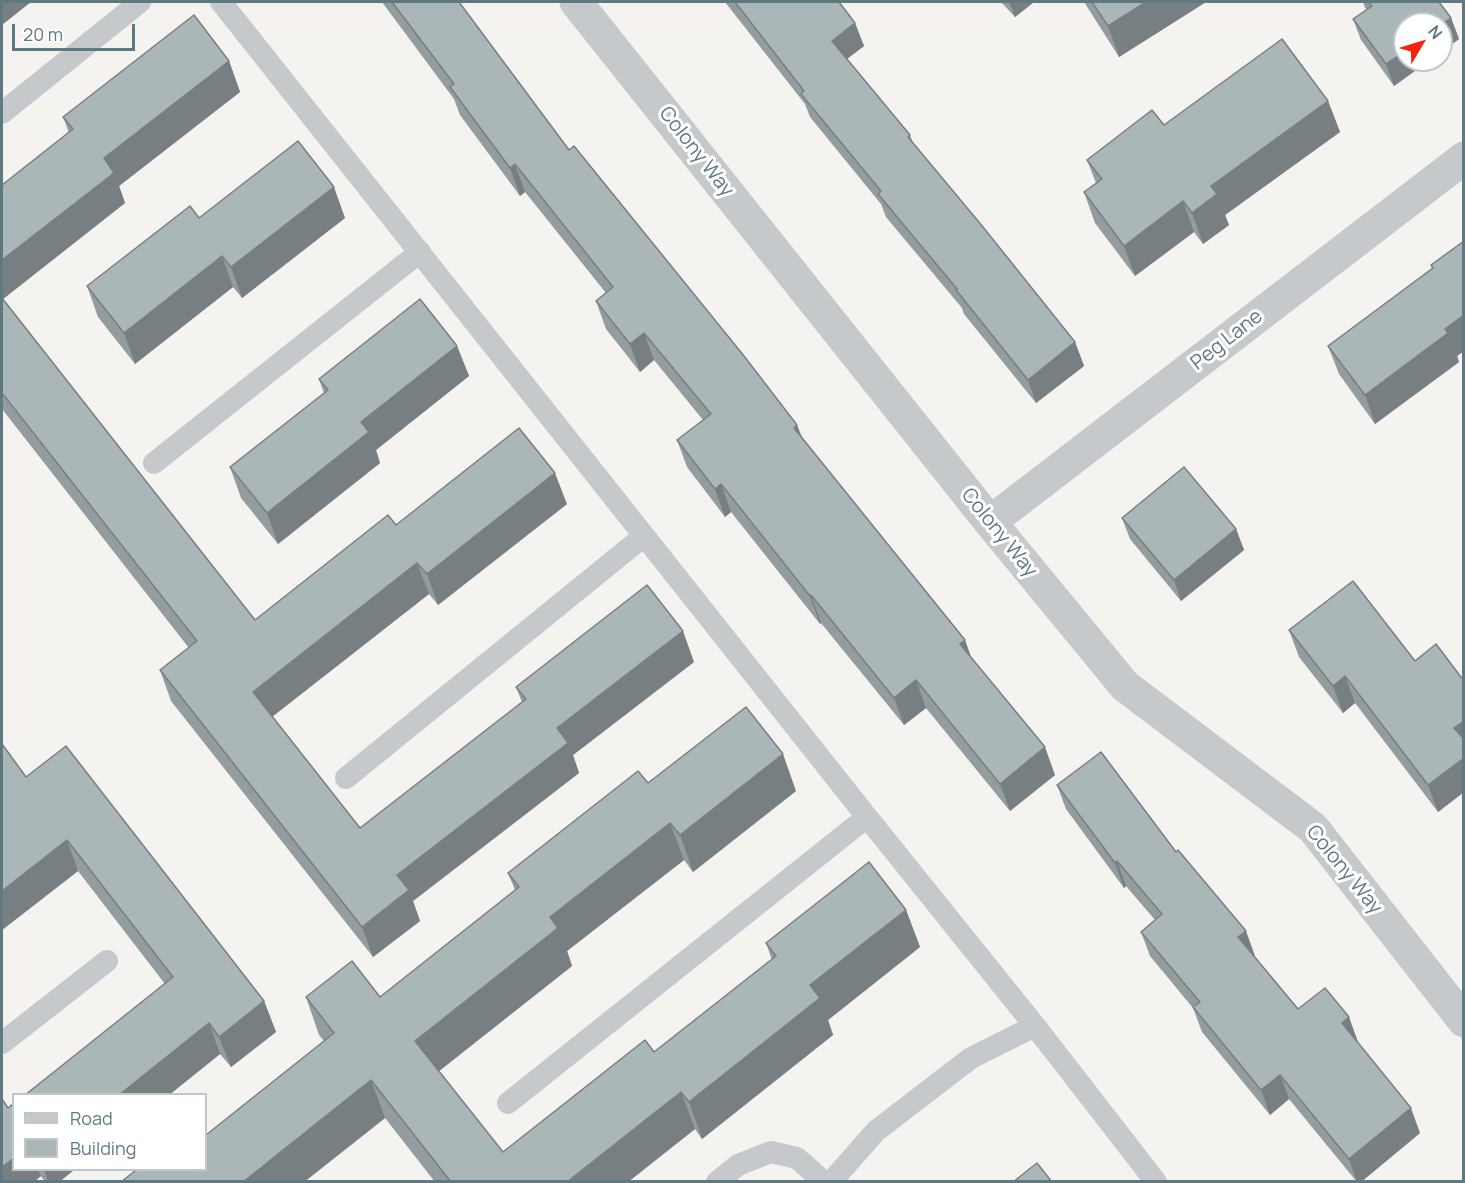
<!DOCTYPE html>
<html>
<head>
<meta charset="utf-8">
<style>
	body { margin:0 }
	#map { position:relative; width:1465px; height:1183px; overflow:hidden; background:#f4f3ef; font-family:Manrope,sans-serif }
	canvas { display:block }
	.frame { position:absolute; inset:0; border:3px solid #5f7983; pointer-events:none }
	.legend { position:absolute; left:12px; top:1093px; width:195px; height:78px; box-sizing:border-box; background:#fff; border:2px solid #bfc9cd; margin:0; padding:8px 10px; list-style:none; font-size:18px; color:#5f7983 }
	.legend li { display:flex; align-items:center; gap:12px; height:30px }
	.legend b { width:30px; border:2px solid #bfc9cd }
	.north { position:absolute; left:1393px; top:12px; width:60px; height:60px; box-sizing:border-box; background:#fff; border:2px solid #bfc9cd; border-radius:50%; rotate:52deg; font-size:16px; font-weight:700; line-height:24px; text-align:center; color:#5f7983 }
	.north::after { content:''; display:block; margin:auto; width:21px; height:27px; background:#f5220d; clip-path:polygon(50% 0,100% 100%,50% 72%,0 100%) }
	.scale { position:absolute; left:12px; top:24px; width:123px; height:27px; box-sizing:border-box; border:3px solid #5f7983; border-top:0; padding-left:8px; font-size:18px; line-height:21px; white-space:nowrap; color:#5f7983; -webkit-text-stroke:4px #fff; paint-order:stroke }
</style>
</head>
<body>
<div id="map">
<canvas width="1465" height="1183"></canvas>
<div class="frame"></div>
<ul class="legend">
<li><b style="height:8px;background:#c5c9cb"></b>Road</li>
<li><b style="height:16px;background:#abb6b9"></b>Building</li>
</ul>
<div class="north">N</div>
<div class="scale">20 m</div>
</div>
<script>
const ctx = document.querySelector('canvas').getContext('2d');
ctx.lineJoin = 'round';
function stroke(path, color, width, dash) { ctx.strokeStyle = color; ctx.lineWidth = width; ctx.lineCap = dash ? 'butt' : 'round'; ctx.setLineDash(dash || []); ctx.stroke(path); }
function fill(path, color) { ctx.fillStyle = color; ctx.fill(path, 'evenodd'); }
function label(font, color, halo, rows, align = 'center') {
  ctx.font = font + ' Manrope,sans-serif'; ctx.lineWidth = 6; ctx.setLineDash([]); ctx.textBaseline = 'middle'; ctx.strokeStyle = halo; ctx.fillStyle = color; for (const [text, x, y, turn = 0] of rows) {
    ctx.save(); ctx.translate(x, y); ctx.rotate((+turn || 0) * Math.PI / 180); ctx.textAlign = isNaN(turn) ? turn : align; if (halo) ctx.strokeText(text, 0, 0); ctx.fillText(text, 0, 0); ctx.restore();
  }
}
stroke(new Path2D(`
	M221,2l646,815 168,209 121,156
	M2,113l138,-111
	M154,463l266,-211
	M346,778l298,-242
	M2,1043l105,-82
	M508,1103l359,-286
	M717,1182l21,-17 33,-13 26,6 27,24
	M831,1182l45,-51 95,-73 64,-32`), '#c5c9cb', 22);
stroke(new Path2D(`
	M576,2l414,520 135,164 188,142 151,193
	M990,522l474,-364`), '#c5c9cb', 33);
fill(new Path2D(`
	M382,2h77l110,148 228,275 5,12 163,203 6,18 84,117 -45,36 -84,-103 -22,17 -83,-102 -1,1 -89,-112 -6,5 -38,-50 -10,-27 26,-20 -49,-60 -14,12 -34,-43 -10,-28 10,-8 -81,-101 -5,4 -60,-81 -6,-16z
	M725,2h114l16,21 9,23 -17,13 63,76 3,8 162,199 9,24 -48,37 -72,-89 -2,-6 -76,-91 -5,-13 -71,-87 -5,-13z
	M1001,2h33l-19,15z
	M1084,2h122l-87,55 -33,-52z
	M1363,2h76l12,16 8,21 -18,13v-28l-36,36h25l-36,26 -33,-46 -8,-21 13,-9z
	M229,61l11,31 -121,94 6,17 -123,96 253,321 141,-95 171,-21 -129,101 -9,-11 -157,123 88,111 162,-126 -6,-15 178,-25 -121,93 6,18 -166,128 7,20 -47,36 -202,-256 -11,-31 29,-22 -187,-239v-224l67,-52 -6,-16z
	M1328,101l12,31 -115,83 4,10 -26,19 -9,-12 -59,44 -40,-53 -11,-31 12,-9 -9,-23 77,-35z
	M199,218h146l-103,80 -9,-11 -98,77 -37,-47 -11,-31z
	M1464,241v110l-7,5 2,6 -84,62 -36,-50 -11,-28 104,-78 -1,-3z
	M457,346l12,30 -93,74 4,13 -102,81 -37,-46 -11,-31 94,-74 -5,-14z
	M1122,518l114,11 8,21 -63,51 -51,-62z
	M1289,630l126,31 49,20v111l-26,20 -83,-109 -12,10 -44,-56z
	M2,744l24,33 238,224 12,31 -45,35 -11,-13 -51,41h-144l140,-111 -87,-113 -76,59z
	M648,783l148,8 -103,81 -9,-12 -117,91 5,15 -133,105 64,81 151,-100 118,-92 -6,-17 140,-33 14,37 -92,73 5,15 -131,104 -7,-10 -67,53h-193l-50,-64 -81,64h-183l85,-12 118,-129 -5,-6 -13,-38h74l135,-107 -7,-17z
	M1057,785l119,67 78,104 44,53 60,33v1l62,90 -59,49h-4l-68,-83 -19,16 -68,-83 -9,-24 -43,-52 -9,-24 14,-12 -29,-34 -2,2 -58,-79z
	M8,1108l6,62h60l-15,12h-14l-4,-6 -7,6h-32z`), '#939d9f');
fill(new Path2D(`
	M2,2h29l-29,23z
	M1009,2h25l-19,15z
	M1146,2h60l-87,55 -11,-31z
	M1451,18l8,21 -18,13v-27z
	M855,23l9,23 -24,18 -8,-23z
	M1405,51v9h25l-36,26 -8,-22z
	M229,61l11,31 -121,94 6,17 -123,97v-40l102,-102z
	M1328,101l12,31 -115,83 4,10 -26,19 -11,-31 19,-27z
	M515,164l10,28 -5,4 -10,-28z
	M334,187l11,31 -103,80 -11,-31z
	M1183,201l11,31 -59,44 -11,-30z
	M222,256l11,31 -98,77 -11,-31z
	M1464,315v36l-7,5 2,6 -84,62 -10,-29 80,-66z
	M644,333l10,27 -14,12 -10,-28z
	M1075,342l9,24 -48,37 -8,-23z
	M457,346l12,30 -93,74 4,13 -102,81 -11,-31 94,-91z
	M797,425l10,28 -13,-25z
	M555,473l12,31 -129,101 -11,-31z
	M721,484l10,28 -6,5 -10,-28z
	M1236,529l8,21 -63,51 -7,-21z
	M417,563l12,31 -165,129 -11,-31z
	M811,595l10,28 -1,1 -10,-28z
	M683,631l11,31 -121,93 6,18 -166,128 7,20 -47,36 -11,-30 35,-52 160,-147z
	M965,640l10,28 -15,-24z
	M1345,676l10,27 -12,10 -10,-27z
	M916,680l10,28 -22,17 -10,-27z
	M1464,721v32l-10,-25z
	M1045,747l10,28 -45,36 -10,-27z
	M783,754l13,37 -103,81 -13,-37z
	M1464,758v34l-26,20 -10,-27z
	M670,823l14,37 -117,91 5,15 -143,113 -14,-38 135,-124z
	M67,840l11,31 -76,59v-39z
	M1117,861l9,25 -2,2 -9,-25z
	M906,910l14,37 -92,73 5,15 -131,104 -13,-37 121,-117z
	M1246,931l9,25 -8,6 -9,-25z
	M264,1001l12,31 -45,35 -12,-30z
	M1349,1017l9,25 -7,6 -9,-25z
	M209,1023l11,31 -51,41h-50z
	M1280,1075l9,24 -19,16 -9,-25z
	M371,1080l14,38 -81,64h-61z
	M681,1092l14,37 -67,53h-61z
	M1411,1108l9,25 -59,49h-4l-8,-23z
	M14,1158v12h24l3,6 -7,6h-32v-15z
	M44,1170h30l-15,12h-11z`), '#787f82');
const building = new Path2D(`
	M392,2h67l110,148 5,-4 170,210 53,69 -3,3 171,212 -5,4 85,103 -45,37 -84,-104 -22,18 -83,-103 -1,1 -89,-112 -6,5 -38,-49 34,-26 -67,-81 -14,11 -34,-43 17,-14 -98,-123 -5,4 -60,-81 4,-3z
	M735,2h104l16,21 -23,18 78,94 -2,2 75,90 92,115 -47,38 -72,-90 1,-1 -79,-95 3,-3 -80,-97 3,-3z
	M1092,2h54l-38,24z
	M1368,2h71l12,16 -10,7 -36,-1v27l-19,13 -33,-45 19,-13z
	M194,15l35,46 -125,97 10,15 -112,87v-75l71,-56 -10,-12z
	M1282,39l46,62 -117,85 6,8 -25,19 -9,-12 -59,45 -40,-54 18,-13 -15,-19 65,-50 12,15z
	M298,141l36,46 -103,80 -9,-11 -98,77 -37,-47 103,-80 9,12z
	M1464,241v74l-19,14 3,4 -83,62 -37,-49 105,-78 -2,-3z
	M2,298l253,322 133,-105 8,10 123,-97 36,45 -128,101 -10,-11 -164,129 107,136 166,-129 -10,-12 131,-102 36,46 -126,97 11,15 -171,132 12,15 -47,37 -202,-257 37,-29 -195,-248z
	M420,299l37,47 -96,76 8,10 -102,81 -37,-46 98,-77 -9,-11z
	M1184,467l52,62 -62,51 -52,-62z
	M1353,581l62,80 21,-17 28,37v40l-10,7 10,11v19l-36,27 -83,-109 -12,10 -44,-56z
	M746,707l37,47 -103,81 -10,-12 -120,94 8,11 -143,113 88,111 142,-112 9,12 122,-96 -10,-13 103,-81 37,48 -96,75 10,13 -131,104 -8,-10 -114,90h-116l-80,-102 -128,102h-122l15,-12h70v-35l128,-102 -28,-36 46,-36 28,36 139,-110 -11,-14 130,-102 10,12z
	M2,744l24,33 40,-31 198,255 -45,36 -10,-14 -90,72h-94l148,-118 -106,-137 -65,51z
	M1101,752l75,100 2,-2 68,81 -8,6 60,72 27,-21 24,29 -7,6 69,85 -62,51 -69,-84 -19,15 -68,-83 7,-5 -59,-70 21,-18 -45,-53 -2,2 -58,-78z
	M2,1099l6,9 6,-5v55l-12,9z
	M1037,1163l15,19h-39z`);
fill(building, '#abb6b9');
stroke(building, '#787f82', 1.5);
label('20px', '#5f7983', '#fff', [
	["Colony Way",696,152,52],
	["Peg Lane",1227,340,-38],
	["Colony Way",999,533,51],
	["Colony Way",1344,870,51]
]);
</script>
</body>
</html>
